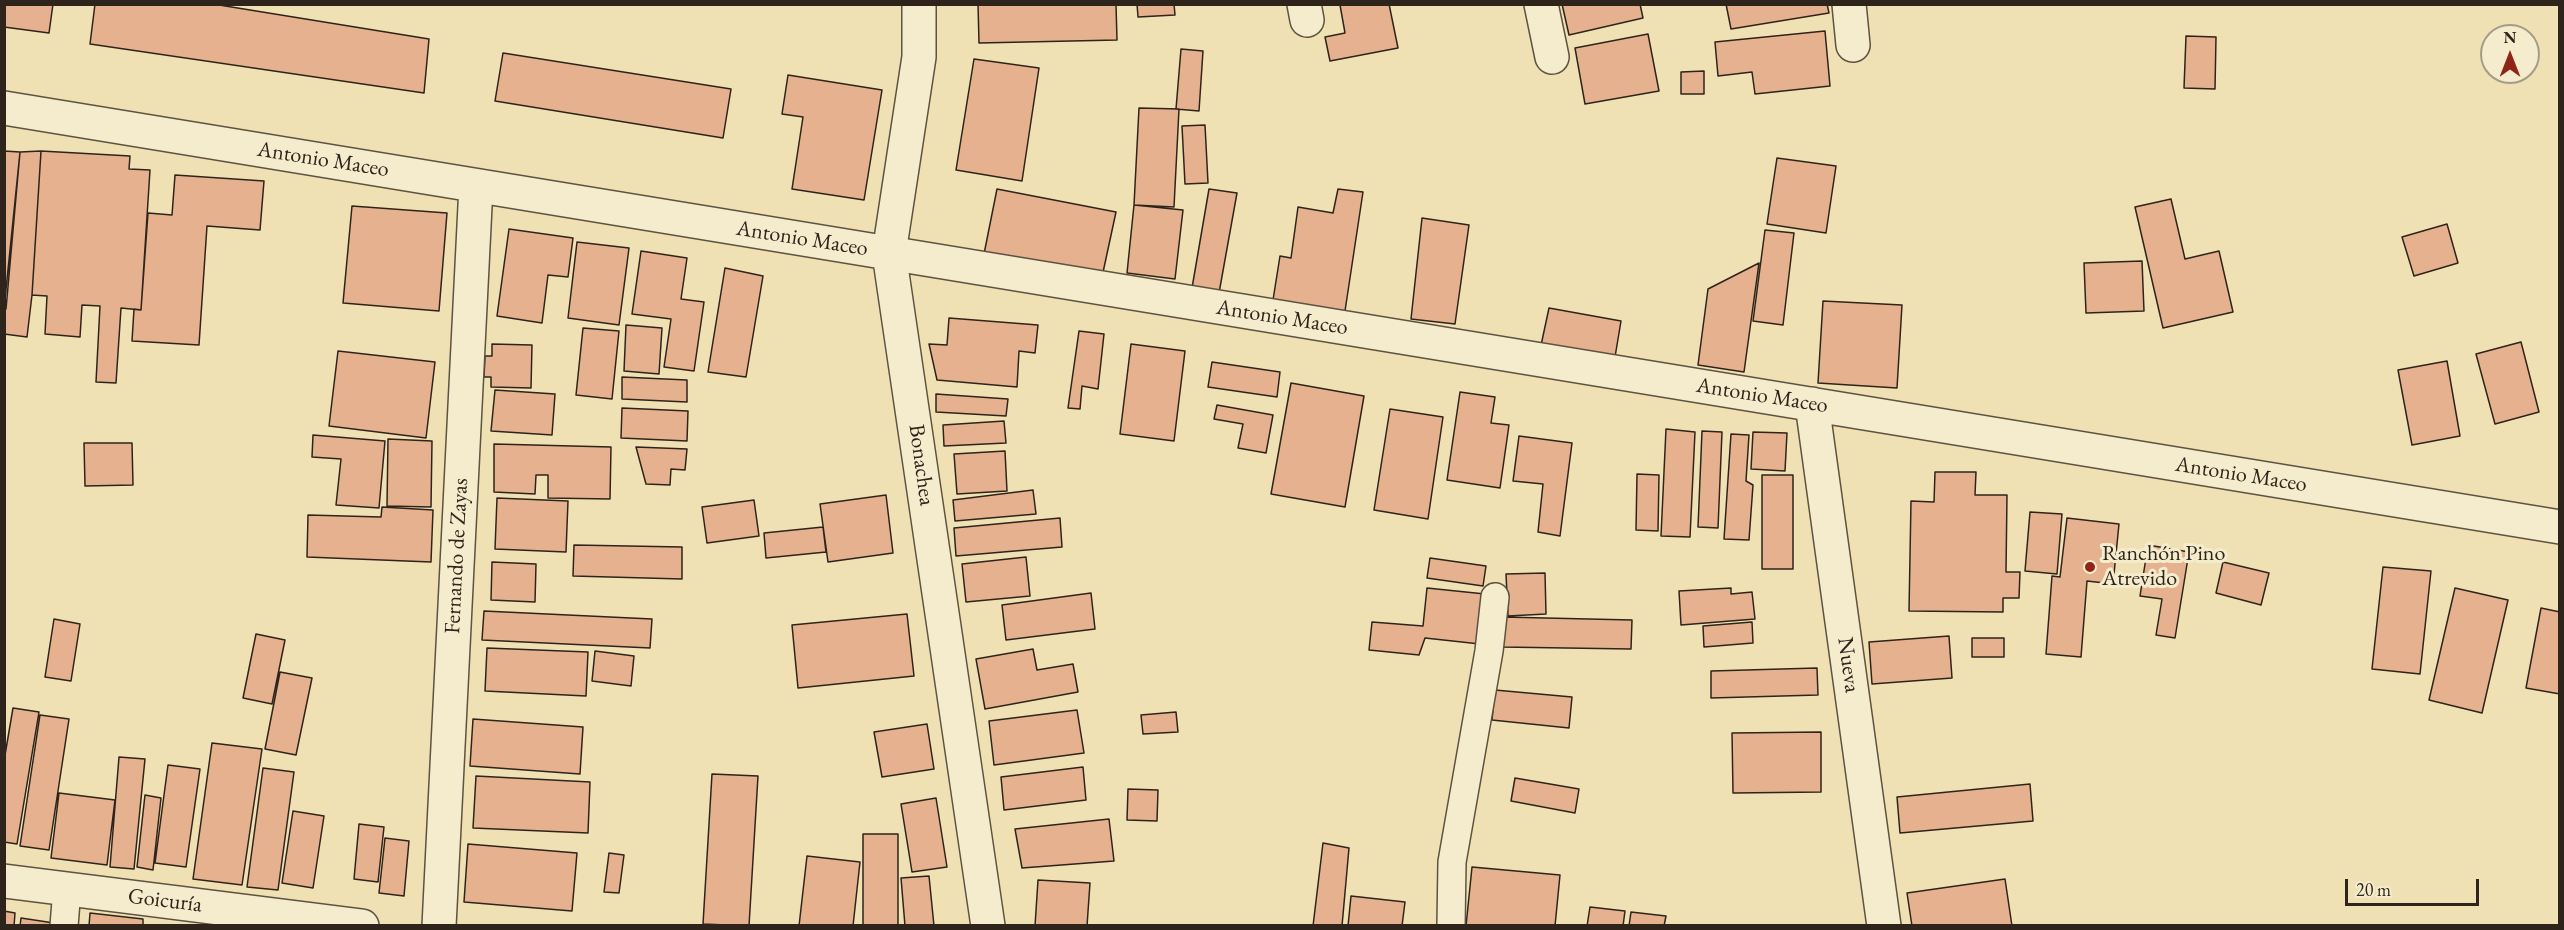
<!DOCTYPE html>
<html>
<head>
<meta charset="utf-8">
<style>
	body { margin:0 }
	#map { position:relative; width:2564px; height:930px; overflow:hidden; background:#efe1b4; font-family:"EB Garamond",serif }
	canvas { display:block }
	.frame { position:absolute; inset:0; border:6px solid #2e241b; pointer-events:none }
	.north { position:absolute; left:2480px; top:24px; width:60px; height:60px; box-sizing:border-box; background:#f5ecce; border:2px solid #a59c86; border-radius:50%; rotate:0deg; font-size:16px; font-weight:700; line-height:24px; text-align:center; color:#2e241b }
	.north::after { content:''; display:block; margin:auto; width:21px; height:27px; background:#8f2418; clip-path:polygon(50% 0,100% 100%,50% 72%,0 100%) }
	.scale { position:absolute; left:2345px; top:879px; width:134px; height:27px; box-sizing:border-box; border:3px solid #2e241b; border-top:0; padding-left:8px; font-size:18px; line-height:21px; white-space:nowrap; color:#2e241b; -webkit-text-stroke:4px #f5ecce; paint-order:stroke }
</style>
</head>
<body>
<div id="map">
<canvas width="2564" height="930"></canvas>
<div class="frame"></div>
<div class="north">N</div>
<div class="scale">20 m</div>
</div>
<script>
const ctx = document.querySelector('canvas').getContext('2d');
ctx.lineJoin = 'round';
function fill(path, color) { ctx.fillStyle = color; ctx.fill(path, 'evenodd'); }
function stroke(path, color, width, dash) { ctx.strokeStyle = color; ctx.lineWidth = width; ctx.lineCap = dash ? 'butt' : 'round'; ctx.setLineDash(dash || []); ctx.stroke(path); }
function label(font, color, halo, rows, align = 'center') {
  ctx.font = font + ' "EB Garamond",serif'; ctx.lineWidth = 6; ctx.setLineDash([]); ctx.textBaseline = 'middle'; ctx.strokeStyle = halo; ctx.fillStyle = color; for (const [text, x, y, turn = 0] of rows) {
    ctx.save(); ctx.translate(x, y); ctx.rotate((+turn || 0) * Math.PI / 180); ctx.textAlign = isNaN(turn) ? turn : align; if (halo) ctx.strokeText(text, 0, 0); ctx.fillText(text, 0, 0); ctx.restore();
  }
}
const building = new Path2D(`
	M4,4h49l-4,29 -45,-6z
	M95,4h118l216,35 -5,54 -334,-49z
	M978,4h138l1,36 -138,3z
	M1137,4h37l1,11 -37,2z
	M1389,4l9,44 -68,13 -5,-24 20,-4 -5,-28z
	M1562,4h78l3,14 -74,17z
	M1726,4h101l2,9 -98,16z
	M1825,31l5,55 -75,8 -3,-22 -34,4 -3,-34z
	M1648,34l11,57 -74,13 -10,-56z
	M2186,36l30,1 -1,52 -31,-1z
	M1181,49l22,2 -4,60 -23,-2z
	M503,53l228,36 -8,49 -228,-37z
	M974,59l65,9 -17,113 -66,-11z
	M1704,71v23h-23v-22z
	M788,75l94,15 -18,110 -72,-11 11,-72 -21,-3z
	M1139,108l40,1 -5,98 -40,-2z
	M1205,125l3,58 -23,1 -3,-58z
	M4,151l16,1 -14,157h-2z
	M41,151l-9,144 -5,42 -23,-3v-25l16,-157z
	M41,151l89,5 -1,13 21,1 -9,140 -20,-2 -5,75 -20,-1 4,-76 -18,-1 -2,32 -35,-3 2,-38 -15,-1z
	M1777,158l59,8 -10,67 -59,-9z
	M175,175l89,6 -4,49 -53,-4 -8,119 -67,-4 2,-32 7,1 7,-97 24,2z
	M997,189l119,23 -14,65 -118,-23z
	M1209,189l28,4 -18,100 -27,-5z
	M1338,189l25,3 -18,119 -72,-11 7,-44 11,2 7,-51 35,6z
	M2171,199l14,60 34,-8 14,61 -70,16 -28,-121z
	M1134,205l49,5 -8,69 -48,-6z
	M352,206l95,7 -8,98 -96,-8z
	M1422,218l47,7 -14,99 -44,-5z
	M2447,224l11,39 -44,13 -12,-39z
	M509,229l64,9 -5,39 -20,-2 -6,48 -45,-7z
	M1765,230l29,3 -11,92 -30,-4z
	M577,242l52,6 -10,77 -51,-7z
	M641,251l46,7 -6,41 23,3 -10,69 -30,-4 7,-48 -39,-5z
	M2142,261l2,50 -58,2 -2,-50z
	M1759,263l-15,109 -46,-7 10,-76z
	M725,268l38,8 -17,101 -38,-5z
	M1823,301l79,4 -5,83 -79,-5z
	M1549,308l72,13 -7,42 -74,-13z
	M949,318l89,7 -3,28 -16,-2 -2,36 -80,-7 -8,-36 18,1z
	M626,325l36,3 -3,46 -35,-3z
	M583,328l36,3 -7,68 -36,-4z
	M1079,331l25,3 -6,55 -16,-3 -2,23 -12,-1z
	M2521,342l18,70 -44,12 -19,-70z
	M492,344l40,1 -1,43 -40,-1v-10h-7l1,-21h7z
	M1131,344l54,7 -11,90 -54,-7z
	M338,351l97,11 -9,76 -97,-12z
	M2447,361l13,75 -48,9 -14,-75z
	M1212,362l68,10 -3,25 -69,-10z
	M622,377l65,3v22l-65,-3z
	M1291,383l73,13 -19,111 -74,-13z
	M495,390l60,4 -3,41 -61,-4z
	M1460,392l35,5 -4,26 18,2 -9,63 -53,-8z
	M936,394l72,5 -2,17 -70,-4z
	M1217,405l56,10 -7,38 -28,-5 5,-24 -29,-5z
	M622,408l66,3 -1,30 -66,-3z
	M1390,409l53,8 -15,102 -54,-9z
	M1004,421l2,22 -62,3 -1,-21z
	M1666,429l29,3 -5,105 -29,-1z
	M1702,431l20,1 -4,96 -20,-1z
	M1753,432l34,1 -2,38 -34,-2z
	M1731,434l18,1 -3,46 7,4 -4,55 -25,-1z
	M313,435l72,6 -6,67 -43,-3 5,-46 -29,-2z
	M1519,436l53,7 -12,93 -22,-4 5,-48 -30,-3z
	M388,439l44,2 -1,66 -44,-1z
	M84,443h48l1,42 -48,1z
	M494,444l117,3 -1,52 -62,-1v-23h-12l-1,19 -41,-2z
	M636,447l51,2 -2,21 -14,-1 -1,16 -24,-1z
	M1005,451l2,40 -50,3 -3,-40z
	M1935,472h41l-1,23h32l-1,77h14l-1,26h-16v14l-94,-1 2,-110 23,1z
	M1637,474l22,1 -1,56 -22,-1z
	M1762,475h31v94h-31z
	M1033,490l3,24 -81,7 -2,-21z
	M886,495l7,58 -65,9 -8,-58z
	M497,498l71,3 -2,51 -71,-3z
	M754,500l5,36 -52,7 -5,-36z
	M382,507l51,3 -2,52 -124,-5 1,-42 73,2z
	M2030,512l32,2 -5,60 -32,-3z
	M1060,518l2,29 -106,9 -2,-28z
	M2067,518l52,6 -6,60 -26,-3 -6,76 -35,-3 6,-78 8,1z
	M823,527l3,25 -60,6 -2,-25z
	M574,545l108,2v32l-109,-3z
	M2148,545l41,7 -14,86 -19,-3 6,-36 -22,-3z
	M1026,557l4,39 -64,6 -4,-38z
	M1430,558l56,8 -3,20 -56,-8z
	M492,562l44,2 -1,38 -44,-2z
	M2223,562l46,11 -8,32 -45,-12z
	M2383,567l48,4 -11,103 -48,-5z
	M1545,573l1,41 -38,2 -2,-42z
	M1427,588l58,6 -5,50 -55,-6 -6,17 -50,-5 3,-28 51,4z
	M1731,588v6l21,-2 3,27 -74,6 -2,-34z
	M2455,588l53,12 -26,113 -53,-13z
	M1091,593l4,36 -89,11 -4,-35z
	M2541,608l19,4v82l-34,-6z
	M484,611l168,8 -2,29 -168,-8z
	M907,614l7,62 -116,12 -6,-63z
	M1502,617l130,3 -1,29 -130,-2z
	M54,619l26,5 -9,57 -26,-4z
	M1752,622l1,21 -49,4 -1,-21z
	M256,634l29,6 -13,64 -29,-6z
	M1949,636l3,42 -80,6 -3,-42z
	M1972,638h32v19h-32z
	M487,648l101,4 -2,44 -101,-5z
	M1033,649l4,21 36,-6 5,28 -93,17 -9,-50z
	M595,651l39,5 -3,30 -39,-5z
	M1817,668l1,27 -107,3v-27z
	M280,672l32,6 -16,77 -31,-6z
	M1495,690l77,7 -3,31 -77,-8z
	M13,708l26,4 -22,132 -13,-2v-81z
	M1077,710l7,43 -90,12 -5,-44z
	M1176,712l2,20 -35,2 -2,-19z
	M40,715l29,4 -20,131 -29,-4z
	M473,719l110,8 -3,47 -110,-8z
	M927,724l7,45 -52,8 -8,-45z
	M1821,732v60l-88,1 -1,-60z
	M212,743l50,6 -20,136 -49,-6z
	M119,757l26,2 -11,110 -24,-2z
	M168,765l32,4 -14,98 -31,-4z
	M1083,767l3,33 -82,10 -3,-33z
	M263,768l31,4 -16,118 -31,-3z
	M712,774l46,2 -9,150 -46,-2z
	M476,776l114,6 -2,51 -115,-5z
	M1515,778l64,11 -4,24 -64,-12z
	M2030,784l3,37 -133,12 -3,-36z
	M1128,789l30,1 -1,31 -30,-1z
	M59,793l56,7 -8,65 -56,-7z
	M145,795l16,3 -8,72 -16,-3z
	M936,798l11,69 -35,5 -11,-68z
	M293,811l31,5 -11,72 -31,-5z
	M1109,819l5,42 -92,7 -7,-39z
	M359,824l25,3 -6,55 -24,-3z
	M863,834h35v92h-35z
	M385,838l24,3 -5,55 -25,-3z
	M1323,843l26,5 -7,78h-29z
	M468,844l109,9 -5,58 -108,-9z
	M609,853l15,2 -5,38 -15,-1z
	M807,856l53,6 -7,64h-54z
	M1472,867l88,8 -5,51h-89z
	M929,876l5,50h-29l-4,-48z
	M2005,879l7,47h-100l-5,-33z
	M1038,880l52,3 -3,43h-52z
	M1351,896l54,6 -3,24h-54z
	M1590,907l35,4 -2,15h-36z
	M4,911l11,2 -1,13h-10z
	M1631,912l35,4 -2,10h-35z
	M90,913l53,6v7h-54z
	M21,918l33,5 -1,3h-33z`);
fill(building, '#e6b18e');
stroke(building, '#2e241b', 1.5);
const lane = new Path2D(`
	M64,926l3,-37
	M1451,926l1,-64 37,-211 6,-54`);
const street = new Path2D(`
	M919,4v53l-30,196 99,673
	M1304,4l3,16
	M1541,4l11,53
	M1849,4l4,41
	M4,108l2556,419
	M1812,404l72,522
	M4,881l358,45
	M439,926l37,-740`);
stroke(lane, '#5e5341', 30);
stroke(street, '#5e5341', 36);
stroke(lane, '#f5ecce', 27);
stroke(street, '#f5ecce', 33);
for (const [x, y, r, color] of [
	[2090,567,6,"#8f2418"]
]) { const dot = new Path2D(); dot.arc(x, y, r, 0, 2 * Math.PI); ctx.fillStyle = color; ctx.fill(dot); stroke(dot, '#f5ecce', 2); }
label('22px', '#2e241b', '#f5ecce', [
	["Antonio Maceo",323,160,9],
	["Antonio Maceo",802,239,9],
	["Antonio Maceo",1282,318,9],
	["Antonio Maceo",1762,396,9],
	["Bonachea",921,465,82],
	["Antonio Maceo",2241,475,9],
	["Fernando de Zayas",457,556,-87],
	["Nueva",1848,665,82],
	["Goicuría",165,901,7]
]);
label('22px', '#2e241b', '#f5ecce', [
	["Ranchón Pino",2102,554],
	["Atrevido",2102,579]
], 'left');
</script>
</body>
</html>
